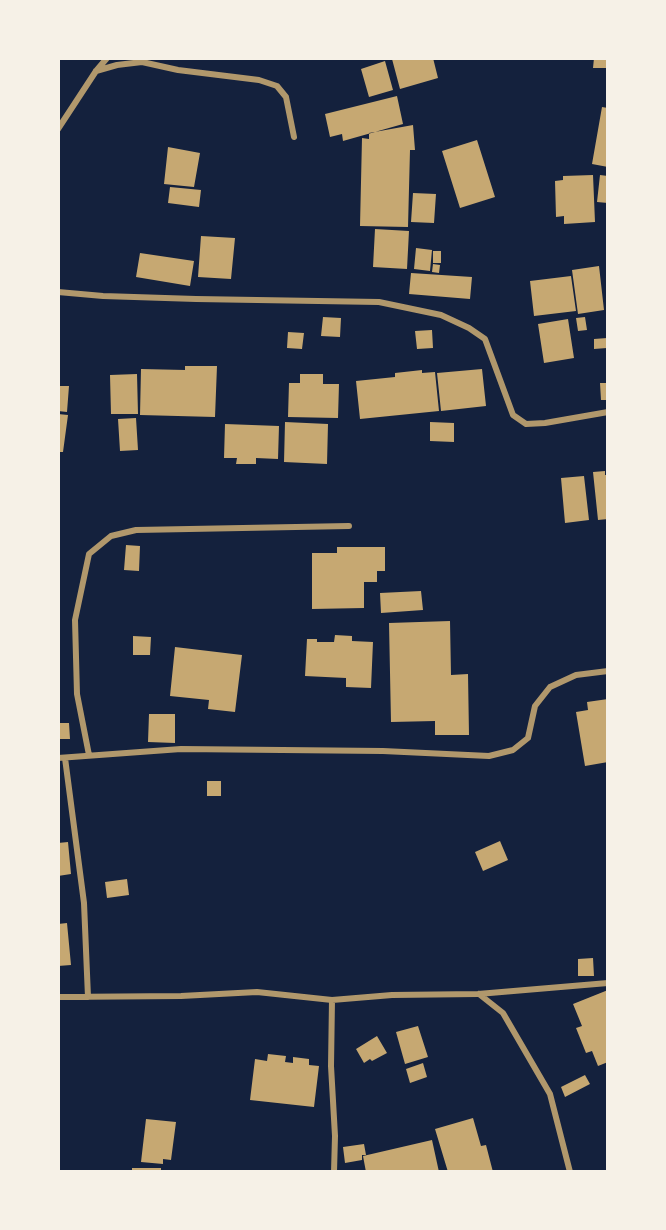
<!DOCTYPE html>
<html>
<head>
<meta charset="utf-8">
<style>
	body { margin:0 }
	#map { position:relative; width:666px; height:1230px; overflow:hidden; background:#14213d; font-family:Lora,serif }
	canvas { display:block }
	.frame { position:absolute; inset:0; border:60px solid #f6f1e7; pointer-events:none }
</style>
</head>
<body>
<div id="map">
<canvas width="666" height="1230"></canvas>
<div class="frame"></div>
</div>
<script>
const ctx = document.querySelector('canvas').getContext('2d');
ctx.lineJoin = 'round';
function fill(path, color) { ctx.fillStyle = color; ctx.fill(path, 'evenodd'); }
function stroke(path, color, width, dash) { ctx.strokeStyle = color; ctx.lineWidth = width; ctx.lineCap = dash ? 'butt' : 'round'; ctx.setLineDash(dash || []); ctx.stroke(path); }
fill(new Path2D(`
	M433,58l5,20 -38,11 -8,-30z
	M594,58h14v10h-15z
	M385,61l8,29 -24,7 -8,-28z
	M397,96l6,28 -60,17 -1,-7 -12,3 -5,-23z
	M602,107l6,1v59l-16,-3z
	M413,125l2,25h-5l-2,77 -48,-1 2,-88 7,1v-6z
	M477,140l18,57 -35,11 -18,-57z
	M168,147l32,6 -6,34 -30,-3z
	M593,175l2,47 -31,2v-8l-8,1 -1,-36 8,-1v-4z
	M600,175l8,1v27l-11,-1z
	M170,187l31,3 -2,17 -31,-4z
	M413,193l23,1 -2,29 -23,-1z
	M375,229l34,2 -2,38 -34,-2z
	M201,236l34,2 -4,41 -33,-2z
	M416,248l16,2 -2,21 -16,-2z
	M433,251h8v12h-8z
	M140,253l54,8 -4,25 -54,-9z
	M433,264l7,1 -1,8 -7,-1z
	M599,266l5,44 -26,4 -6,-44z
	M411,273l61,4 -2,22 -61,-5z
	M571,276l5,35 -42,5 -4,-35z
	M323,317l18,1 -1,19 -19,-1z
	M585,317l2,13 -9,1 -2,-13z
	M568,319l6,39 -30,5 -6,-39z
	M432,330l1,18 -16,1 -2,-18z
	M288,332l16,1 -2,16 -15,-1z
	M607,338v10l-13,1v-10z
	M185,366h32l-2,51 -75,-2 1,-46 44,1z
	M482,369l4,37 -45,5 -4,-38z
	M422,370v3l13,-1 4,39 -79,8 -4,-38 39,-4v-4z
	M137,374l1,40h-27l-1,-39z
	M300,374h23v10h16l-1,34 -50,-1 1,-34h11z
	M600,383h8v17h-7z
	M58,386h11l-2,26 -9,-1z
	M58,414l10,1 -5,37h-5z
	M136,418l2,32 -18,1 -2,-32z
	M285,422l43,2 -1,40 -43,-2z
	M430,422l24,1v19l-24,-1z
	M225,424l54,2 -1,33 -22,-1v6h-20l1,-6h-13z
	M605,471v4h3v44l-10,1 -5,-48z
	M584,476l5,44 -24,3 -4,-45z
	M126,545l14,1 -1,25 -15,-1z
	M337,547h48v24h-8v11h-13v26l-52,1v-56h25z
	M421,591l2,19 -42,3 -1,-20z
	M450,621l1,54 17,-1 1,61h-34v-14l-44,1 -2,-99z
	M335,635l17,1v5l21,1 -2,46 -25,-1v-9l-41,-2 2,-37h10v3h17z
	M133,636l18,1 -1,18h-17z
	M175,647l67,8 -7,57 -27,-3 1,-9 -39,-4z
	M608,699v63l-23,4 -9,-54 12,-2 -1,-8z
	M149,714h26v29l-27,-1z
	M59,723h10l1,16h-10z
	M207,781h14v15h-14z
	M500,841l8,19 -25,11 -8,-19z
	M68,842l3,32 -13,2v-33z
	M127,879l2,16 -22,3 -2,-16z
	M67,923l4,42 -13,1v-42z
	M593,958l1,18h-16v-17z
	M608,990v72l-10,4 -6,-15 -6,2 -10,-25 6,-2 -9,-22z
	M418,1026l10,31 -23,7 -9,-32z
	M377,1036l10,17 -15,8 -2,-2 -6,4 -8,-14z
	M268,1054l18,2 -1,6 8,1v-6l16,2v6l10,1 -5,41 -64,-7 5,-41 12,2z
	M423,1063l4,14 -17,6 -4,-14z
	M585,1075l5,9 -25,13 -4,-10z
	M473,1118l8,28 5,-1 7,27h-45l-13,-43z
	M146,1119l30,3 -5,38 -8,-1v5l-22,-2z
	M432,1140l7,32h-73l-3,-16z
	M364,1144l2,11h-4v5l-17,3 -2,-16z
	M132,1168h29v4h-29z`), '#c6a872');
stroke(new Path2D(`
	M96,71l21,-6 25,-3 36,8 81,10 18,6 9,11 8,40
	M58,129l38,-58 11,-13
	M58,292l45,4 93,3 183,3 62,13 28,13 16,11 28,76 13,9 19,-1 63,-11
	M89,755l-12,-61 -2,-74 14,-66 22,-18 25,-6 213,-4
	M58,758l123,-9 202,2 106,5 24,-6 15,-12 7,-32 15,-19 26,-12 32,-4
	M65,758l19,145 4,94
	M479,994l24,19 47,81 20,78
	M58,997l123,-1 76,-4 75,8 60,-5 86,-1 130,-11
	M332,1000l-1,66 4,70 -1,36`), '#b1986c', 6);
</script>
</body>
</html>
